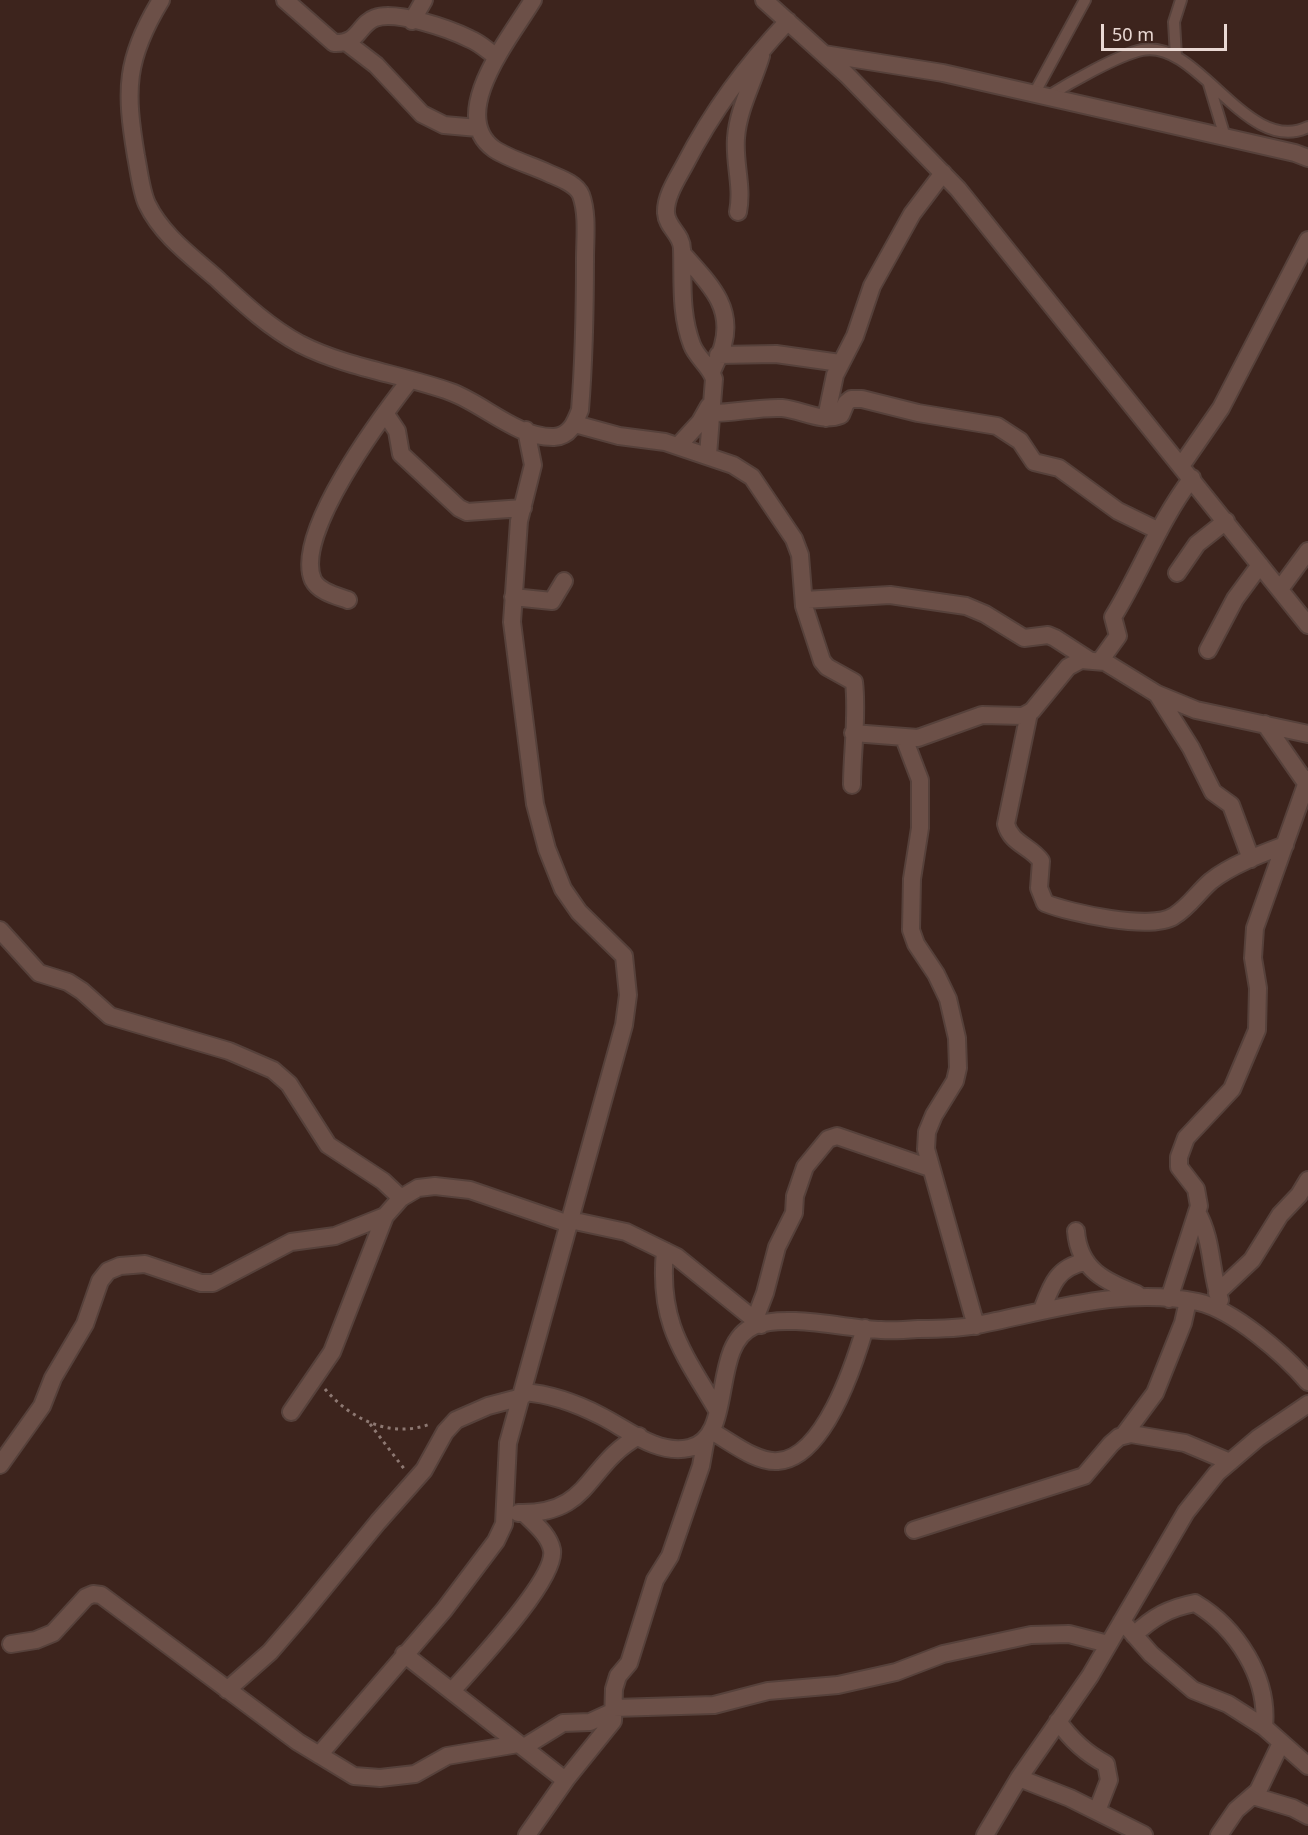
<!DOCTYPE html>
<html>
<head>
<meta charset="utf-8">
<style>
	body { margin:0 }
	#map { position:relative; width:1308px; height:1835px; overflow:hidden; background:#3d241d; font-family:"Noto Sans",sans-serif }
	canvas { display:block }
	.scale { position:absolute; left:1101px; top:24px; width:126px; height:27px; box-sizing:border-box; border:3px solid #e9d8d3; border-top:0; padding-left:8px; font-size:18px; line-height:21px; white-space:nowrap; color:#e9d8d3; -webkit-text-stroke:4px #3d241d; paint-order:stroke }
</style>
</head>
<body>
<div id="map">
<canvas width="1308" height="1835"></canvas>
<div class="scale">50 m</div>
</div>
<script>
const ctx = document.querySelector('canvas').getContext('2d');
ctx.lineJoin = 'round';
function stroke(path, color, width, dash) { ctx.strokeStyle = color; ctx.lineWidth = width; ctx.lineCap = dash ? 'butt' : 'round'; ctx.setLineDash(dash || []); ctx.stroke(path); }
const service = new Path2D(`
	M1176,56l-2,-34 7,-22
	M1209,84l16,53
	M1034,94l51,-94
	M1047,97c22,-14 71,-42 95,-47 56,-12 105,107 166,77`);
const minor = new Path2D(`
	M161,0c-36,59 -36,90 -25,156 3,15 5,35 11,48 15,31 43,51 68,73 27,25 52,49 85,67 47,24 101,30 151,48 33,12 66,46 103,45 16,-1 21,-14 26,-27 4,-50 5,-101 5,-151 0,-20 3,-45 -4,-64 -5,-12 -22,-17 -33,-22 -17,-8 -39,-14 -54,-24 -48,-35 19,-115 39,-149
	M285,0l49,43c26,1 24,-19 41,-25 21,-8 75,11 95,21 10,4 18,12 27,18
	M764,0l83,75 111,114 350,436
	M412,21l12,-21
	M346,42l30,23 46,49 22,11 34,3
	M824,54l119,19 352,80 13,5
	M738,212c5,-26 -4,-48 -2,-74 2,-29 17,-55 25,-82
	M683,254c24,28 51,51 40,91 -2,9 -8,18 -11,27
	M718,355l58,-1 64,9
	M385,413l12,18 4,23 58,54 8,4 56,-4
	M711,413c24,0 47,-6 71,-5 21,2 39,15 59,7l5,-12 5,-4h11l56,14 79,13 23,15 14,21 25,6 59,43 41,20
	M826,418l9,-43 20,-39 17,-50 40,-72 31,-41
	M575,424l44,12 46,6 68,23 19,12 42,62 6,16 4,51 18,55 5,6 27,15c4,34 -2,69 -2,103
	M678,446l22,-24 9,-16
	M708,455l6,-76c-4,-13 -17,-21 -22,-34 -12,-31 -9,-63 -10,-96 0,-15 -15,-21 -16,-36 -1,-16 11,-34 18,-47 29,-56 61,-99 104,-145
	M1181,466l40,-58 87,-168
	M1177,573l20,-29 29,-23
	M1280,589l28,-38
	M513,597l39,4 12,-20
	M348,600c-11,-4 -29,-8 -35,-20 -20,-46 69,-164 97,-200
	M804,600l86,-5 76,11 19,8 39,24 24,-3 7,3 34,22
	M1208,650l27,-51 25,-34
	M1100,661l18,-25 -5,-19c28,-45 46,-96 79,-139
	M1157,694l34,54 22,44 18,13 20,54
	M1029,713l-23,111c5,20 25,22 35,37l-2,27 6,15c25,10 106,28 129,13 15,-9 24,-24 37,-35 20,-16 50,-27 74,-36
	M1265,724l41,59
	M853,733l65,5 64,-23 41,1 9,-5 36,-44 13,-7 24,2 52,32 39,16 112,24
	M904,738l16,42v48l-8,51 -1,51 5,14 20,30 12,25 9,39 1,30 -3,13 -21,34 -7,17 -1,17 50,177
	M0,930l39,43 29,9 14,9 28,25 119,35 44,19 16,14 39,61 55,36 18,17
	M1197,1212c16,28 13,59 23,88
	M570,1220l56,12 51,25 84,68
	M1076,1231c3,39 29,50 61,63
	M665,1251c-7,72 18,101 52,159
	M1217,1293l35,-33 28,-45 19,-20 9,-15
	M1169,1299l30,-93 -3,-17 -17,-22v-10l7,-19 46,-49 25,-59 1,-42 -5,-30 2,-30 53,-149
	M1042,1310c9,-24 15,-43 43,-48
	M755,1319l10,-26 12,-46 17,-34 1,-17 10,-29 23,-28 9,-3 93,32
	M523,1392c28,2 53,11 78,24 26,13 56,39 88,32 47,-9 20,-103 65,-122 32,-13 94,3 127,4 13,1 25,0 37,-1 19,0 40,0 59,-4 72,-14 147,-39 221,-23 36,8 87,53 110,80
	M291,1412l41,-60 53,-136 16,-18 17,-10 17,-2 35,4 99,34
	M711,1431c19,10 45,32 67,30 46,-3 76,-96 87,-133
	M1123,1436l32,-43 28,-70 5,-22
	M0,1465l42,-59 11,-28 32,-54 15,-43 8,-10 12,-5 25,-2 56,19h12l78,-41 44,-6 50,-20
	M518,1513c74,2 67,-48 121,-77
	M914,1530l170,-54 27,-32 8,-7 12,-3 54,9 45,19
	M1122,1621l29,33 42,36 35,14 36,23 44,39
	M1134,1635c19,-18 35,-27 61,-32 42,25 74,75 69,124
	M11,1644l25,-4 17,-7 33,-36 7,-3 8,1 197,147 56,34 26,2 35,-4 32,-18 71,-12
	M404,1654l161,126
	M227,1690l43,-38 31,-36 77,-94 46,-52 21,-38 11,-12 32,-14 34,-9
	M452,1691c21,-24 105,-112 100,-141 -3,-15 -17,-26 -28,-37
	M614,1708l100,-3 54,-14 70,-6 58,-13 47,-18 88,-19 38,-1 39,10
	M1058,1721c13,19 27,32 48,43l3,16 -12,31
	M524,1747l39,-24 27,-1 24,-11
	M319,1755l125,-145 52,-69 8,-17 4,-81 116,-418 4,-30 -4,-39 -45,-44 -16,-23 -16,-40 -12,-45 -23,-182 7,-101 14,-56 -7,-35
	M1019,1778l51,20 74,37
	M1253,1796l40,12 15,8
	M527,1835l40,-57 46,-57 1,-32 4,-13 11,-13 26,-83 15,-24 31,-90 5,-28
	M985,1835l34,-57 71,-102 96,-164 31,-39 41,-35 50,-34
	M1219,1835l17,-25 22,-19 23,-48`);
stroke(service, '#56413b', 14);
stroke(minor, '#56413b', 20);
stroke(new Path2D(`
	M325,1389c25,30 66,50 105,35
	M370,1424l35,46`), '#8d7872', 3, [3, 4.5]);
stroke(service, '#6c5048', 10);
stroke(minor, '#6c5048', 16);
</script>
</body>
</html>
